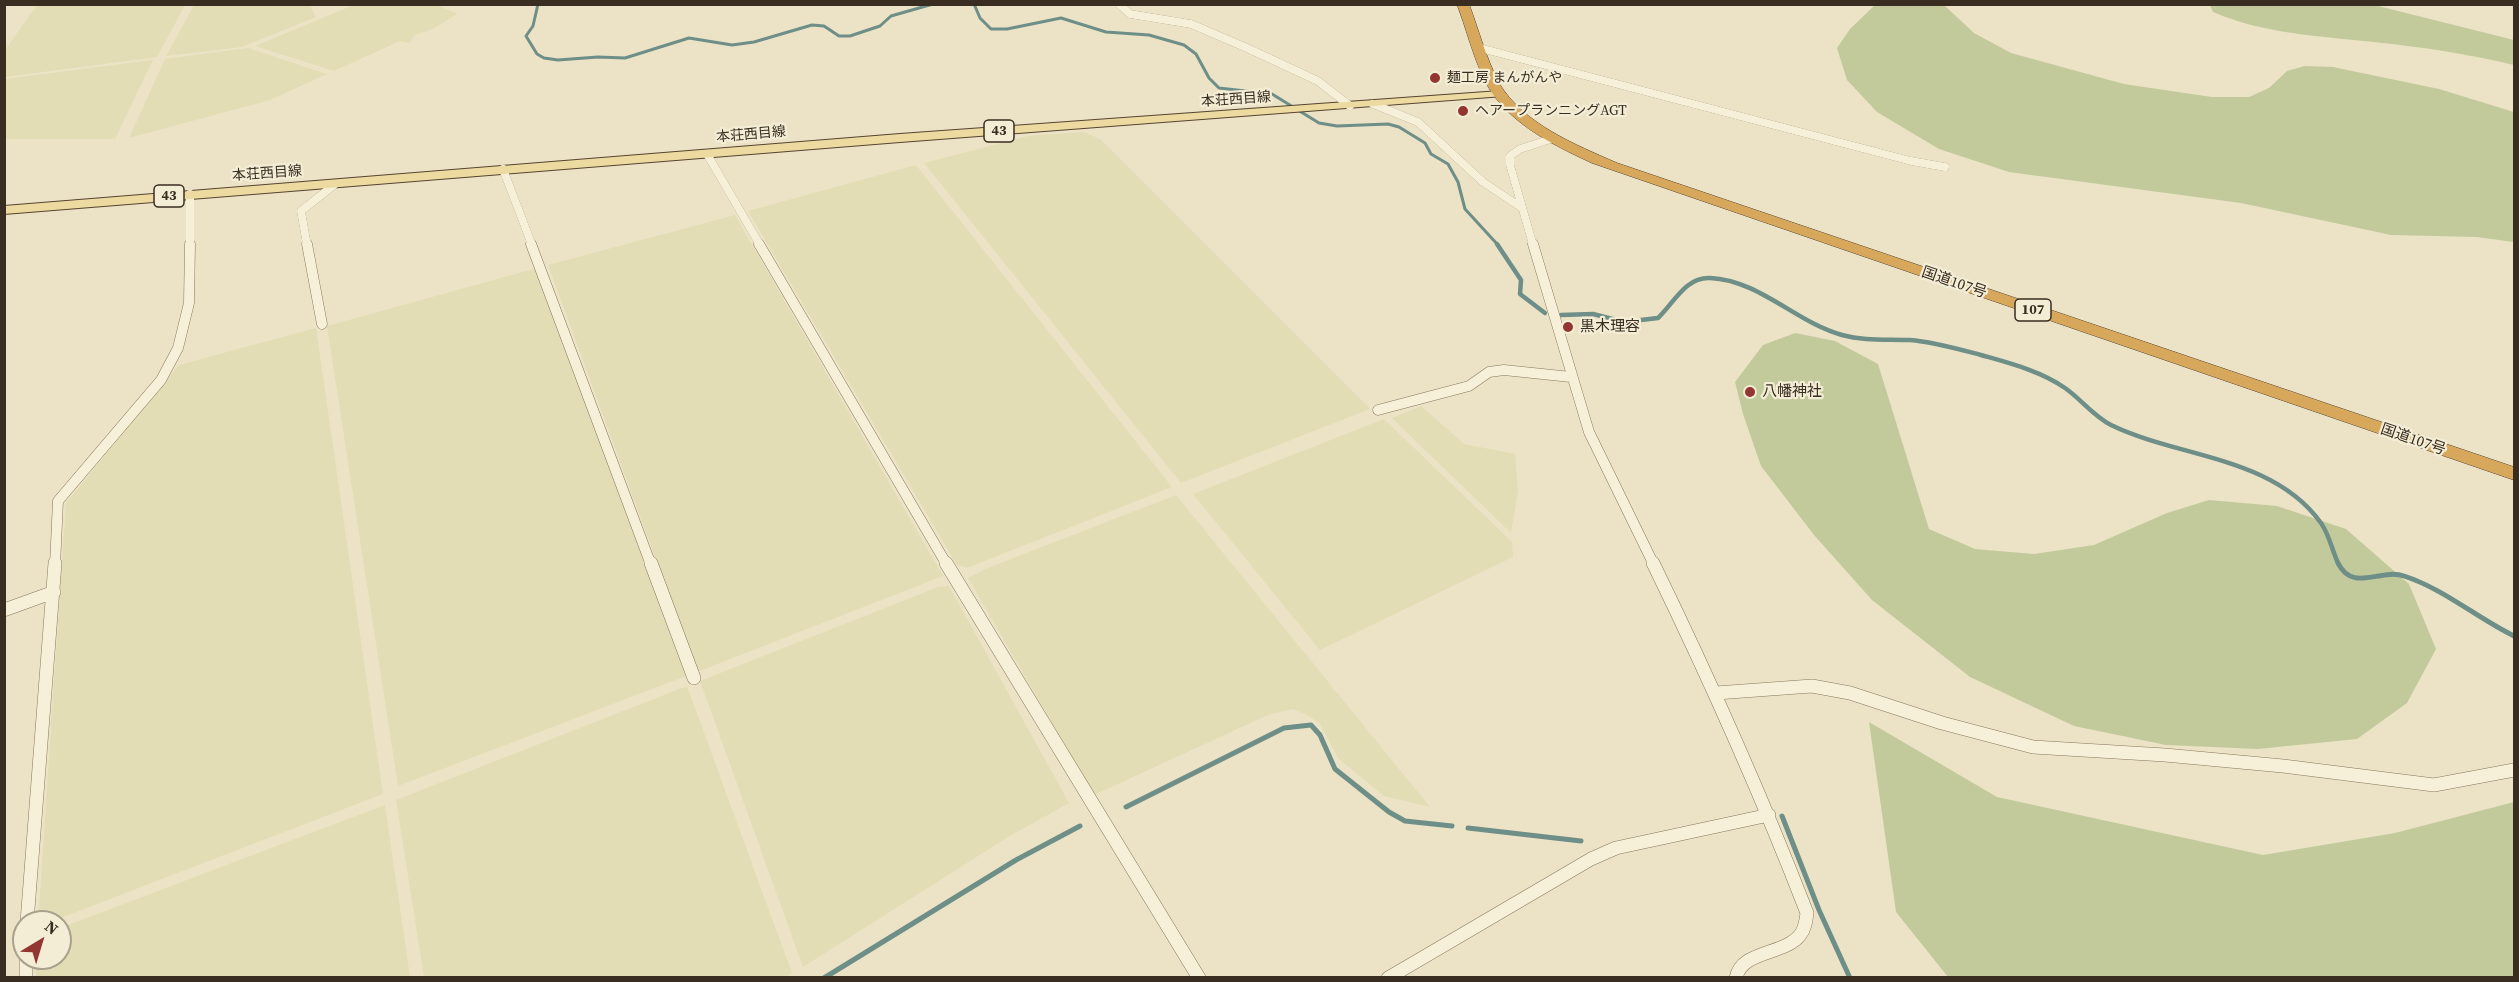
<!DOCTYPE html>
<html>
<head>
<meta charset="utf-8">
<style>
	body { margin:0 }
	#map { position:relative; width:2519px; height:982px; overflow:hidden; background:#ece3c6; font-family:"Source Serif 4",serif }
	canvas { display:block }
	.frame { position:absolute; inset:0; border:6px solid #382d20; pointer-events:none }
	.north { position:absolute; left:12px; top:910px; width:60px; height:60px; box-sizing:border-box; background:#f4edd6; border:2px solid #a9a08d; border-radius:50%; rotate:38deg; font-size:16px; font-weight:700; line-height:24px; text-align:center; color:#382d20 }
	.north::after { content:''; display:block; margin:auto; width:21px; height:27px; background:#933530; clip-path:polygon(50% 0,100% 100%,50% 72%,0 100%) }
</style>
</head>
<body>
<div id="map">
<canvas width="2519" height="982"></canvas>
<div class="frame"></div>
<div class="north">N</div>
</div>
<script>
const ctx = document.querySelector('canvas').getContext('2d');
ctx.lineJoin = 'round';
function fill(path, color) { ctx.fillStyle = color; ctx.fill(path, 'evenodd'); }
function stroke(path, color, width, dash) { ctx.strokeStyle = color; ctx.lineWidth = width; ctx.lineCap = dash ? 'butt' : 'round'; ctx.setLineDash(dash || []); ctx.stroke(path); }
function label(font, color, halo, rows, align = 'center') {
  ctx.font = font + ' "Source Serif 4","Noto Sans JP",serif'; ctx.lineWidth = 4.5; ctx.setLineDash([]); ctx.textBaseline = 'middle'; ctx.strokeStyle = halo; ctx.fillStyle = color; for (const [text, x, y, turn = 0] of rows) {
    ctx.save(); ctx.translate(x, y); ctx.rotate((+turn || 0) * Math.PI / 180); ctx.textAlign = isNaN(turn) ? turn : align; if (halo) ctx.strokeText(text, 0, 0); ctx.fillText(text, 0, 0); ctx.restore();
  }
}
fill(new Path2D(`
	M356,4l81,1 20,9 -24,15 -18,6 -6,8 -9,-2 -66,30 -79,-25z
	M37,5v-1l148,1 -28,52 -152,20v-27z
	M194,5h116l6,12 -74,30 -76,9z
	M248,48l79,26 -57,26 -141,38 36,-79z
	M153,60l-38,79h-110v-60z
	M1084,132l16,7 270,270 -189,74 -257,-320 104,-27z
	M916,165l256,322 -205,81 -10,-3 -209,-354z
	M735,215l208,361 -246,96 -149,-407z
	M537,268l149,408 -288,110 -71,-460z
	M316,328l67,466 -333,128h-12l28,-419 113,-138z
	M1421,406l43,38 51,10 3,37 -7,42 -119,-115z
	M1384,419l128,123 1,15 -193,93 -127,-156z
	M1176,495l254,312 -46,-11 -46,-38 -18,-34 -14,-10 -14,-5 -24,6 -174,80 -126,-217 17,-9z
	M949,586l120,217 -61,34 -205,130 -103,-286 238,-94z
	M687,686l105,287 -7,5 -361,-1 -28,-177z
	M385,805l25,172h-374l1,-19h23v-30z`), '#e2ddb4');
fill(new Path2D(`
	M1876,4l68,1 30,28 37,20 113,31 88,13h37l20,-9 18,-17 18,-5 28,1 106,22 75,23v130l-38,-5 -85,-2 -150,-32 -232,-31 -70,-23 -62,-37 -30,-32 -10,-32 13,-19z
	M2210,5h164l140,35v25c-46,-11 -92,-18 -140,-23 -54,-6 -110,-8 -161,-30z
	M1795,333l40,8 43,23 51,165 46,20 59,5 60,-9 73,-32 42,-13 68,6 69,23 63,55 27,65 -29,54 -50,36 -99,10 -92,-4 -92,-19 -104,-49 -98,-77 -58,-65 -53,-69 -18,-52 -8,-32 28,-37z
	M1869,722l128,75 266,58 132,-22 119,-31v175h-566l-52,-65z`), '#c2ca9b');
stroke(new Path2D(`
	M538,4l-5,22 -7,10 11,18 7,4 14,2 40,-3 27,1 64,-20 43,7 22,-3 58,-17 12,1 15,10h11l30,-10 11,-10 42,-12
	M974,4l6,14 11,11h16l54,-11 45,14 43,3 35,10 12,9 13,24 10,10 53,6 47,29 18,3 51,-2 11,3 26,16 6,11 17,10 10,18 7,27 33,36`), '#6e8e88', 3);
stroke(new Path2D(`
	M1497,244l24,36 -1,14 25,19
	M1561,315l32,-1 31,8 34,-4c16,-15 27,-41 52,-40 49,2 87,45 132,57 22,6 45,4 68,5 24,2 48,9 71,15 28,8 60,16 84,33 16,11 28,28 46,37 68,33 162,31 210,98 9,13 11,28 18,42`), '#6e8e88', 4.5);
stroke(new Path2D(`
	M2338,563c15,30 42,5 66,13 40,13 73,42 110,60
	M1126,807l158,-79 27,-3 9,10 15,34 54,43 16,9 47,5
	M1782,816l37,94 31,68
	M1468,828l113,13
	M824,978l192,-118 64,-34`), '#6e8e88', 5);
const streetFar2 = new Path2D(`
	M1119,4l11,10 61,10 56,24 71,33 32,25
	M1480,48l431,113 34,6
	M1373,104l45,18 65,60 39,26
	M707,154l53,91
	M503,169l29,76
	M190,245v-51
	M307,245l-6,-34 33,-26
	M1533,245l-23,-80v-9l10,-7 34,-11`);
const streetFar1 = new Path2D(`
	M307,244l15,80
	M531,244l120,321
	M759,244l188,321
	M1533,244l56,188 65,133
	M1378,410l91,-24 20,-14 15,-2 67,7
	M55,565l3,-64 103,-121 17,-32 11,-45 1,-59`);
const street = new Path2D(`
	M651,563l43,115
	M946,563l253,415
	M1653,563c56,115 108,231 154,350 -1,8 -2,16 -7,22 -15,20 -59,15 -64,43
	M4,610l50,-18
	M1716,693l96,-7 38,7 92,30 91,24 132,8 118,11 151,19 80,-15
	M27,922l28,-359
	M26,958v20
	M1388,978l203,-119 25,-11 153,-33`);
const primary = new Path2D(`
	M1500,91l4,1v4l-604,46 -896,72v-8l896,-72z`);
const highway = new Path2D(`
	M1457,4h12c10,27 17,54 30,79 24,41 77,62 118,80l897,304v13l-922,-317c-43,-20 -90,-43 -110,-88 -10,-23 -16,-47 -25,-71z`);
stroke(streetFar2, '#87765d', 8);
stroke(streetFar1, '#87765d', 11);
stroke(street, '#87765d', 14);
stroke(primary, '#554431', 2);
stroke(highway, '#554431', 1);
stroke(streetFar2, '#f7f0d9', 8);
stroke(streetFar1, '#f7f0d9', 10);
stroke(street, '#f7f0d9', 13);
fill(primary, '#eddaa0');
fill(highway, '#d7a85c');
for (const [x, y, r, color] of [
	[1435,78,6,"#933530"],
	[1463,111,6,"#933530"],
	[1568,327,6,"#933530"],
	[1750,392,6,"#933530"]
]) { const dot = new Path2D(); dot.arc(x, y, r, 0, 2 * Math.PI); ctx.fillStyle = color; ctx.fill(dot); stroke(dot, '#f4edd6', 2); }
label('14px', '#382d20', '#f4edd6', [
	["麺工房 まんがんや",1447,78],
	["ヘアープランニングAGT",1475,111]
], 'left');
label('14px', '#382d20', '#f4edd6', [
	["本荘西目線",1236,100,-4],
	["本荘西目線",751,135,-5],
	["本荘西目線",267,174,-4]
]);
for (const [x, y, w] of [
	[999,131,30],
	[169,196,30],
	[2033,310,36]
]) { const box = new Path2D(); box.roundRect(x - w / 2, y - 11, w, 22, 4.5); ctx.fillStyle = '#f4edd6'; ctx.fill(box); stroke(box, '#382d20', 1.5); }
label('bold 14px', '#382d20', null, [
	["43",999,131],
	["43",169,196],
	["107",2033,310]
]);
label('15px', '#382d20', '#f4edd6', [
	["国道107号",1954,283,19],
	["国道107号",2413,440,19]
]);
label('15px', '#382d20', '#f4edd6', [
	["黒木理容",1580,327],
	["八幡神社",1762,392]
], 'left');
</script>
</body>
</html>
